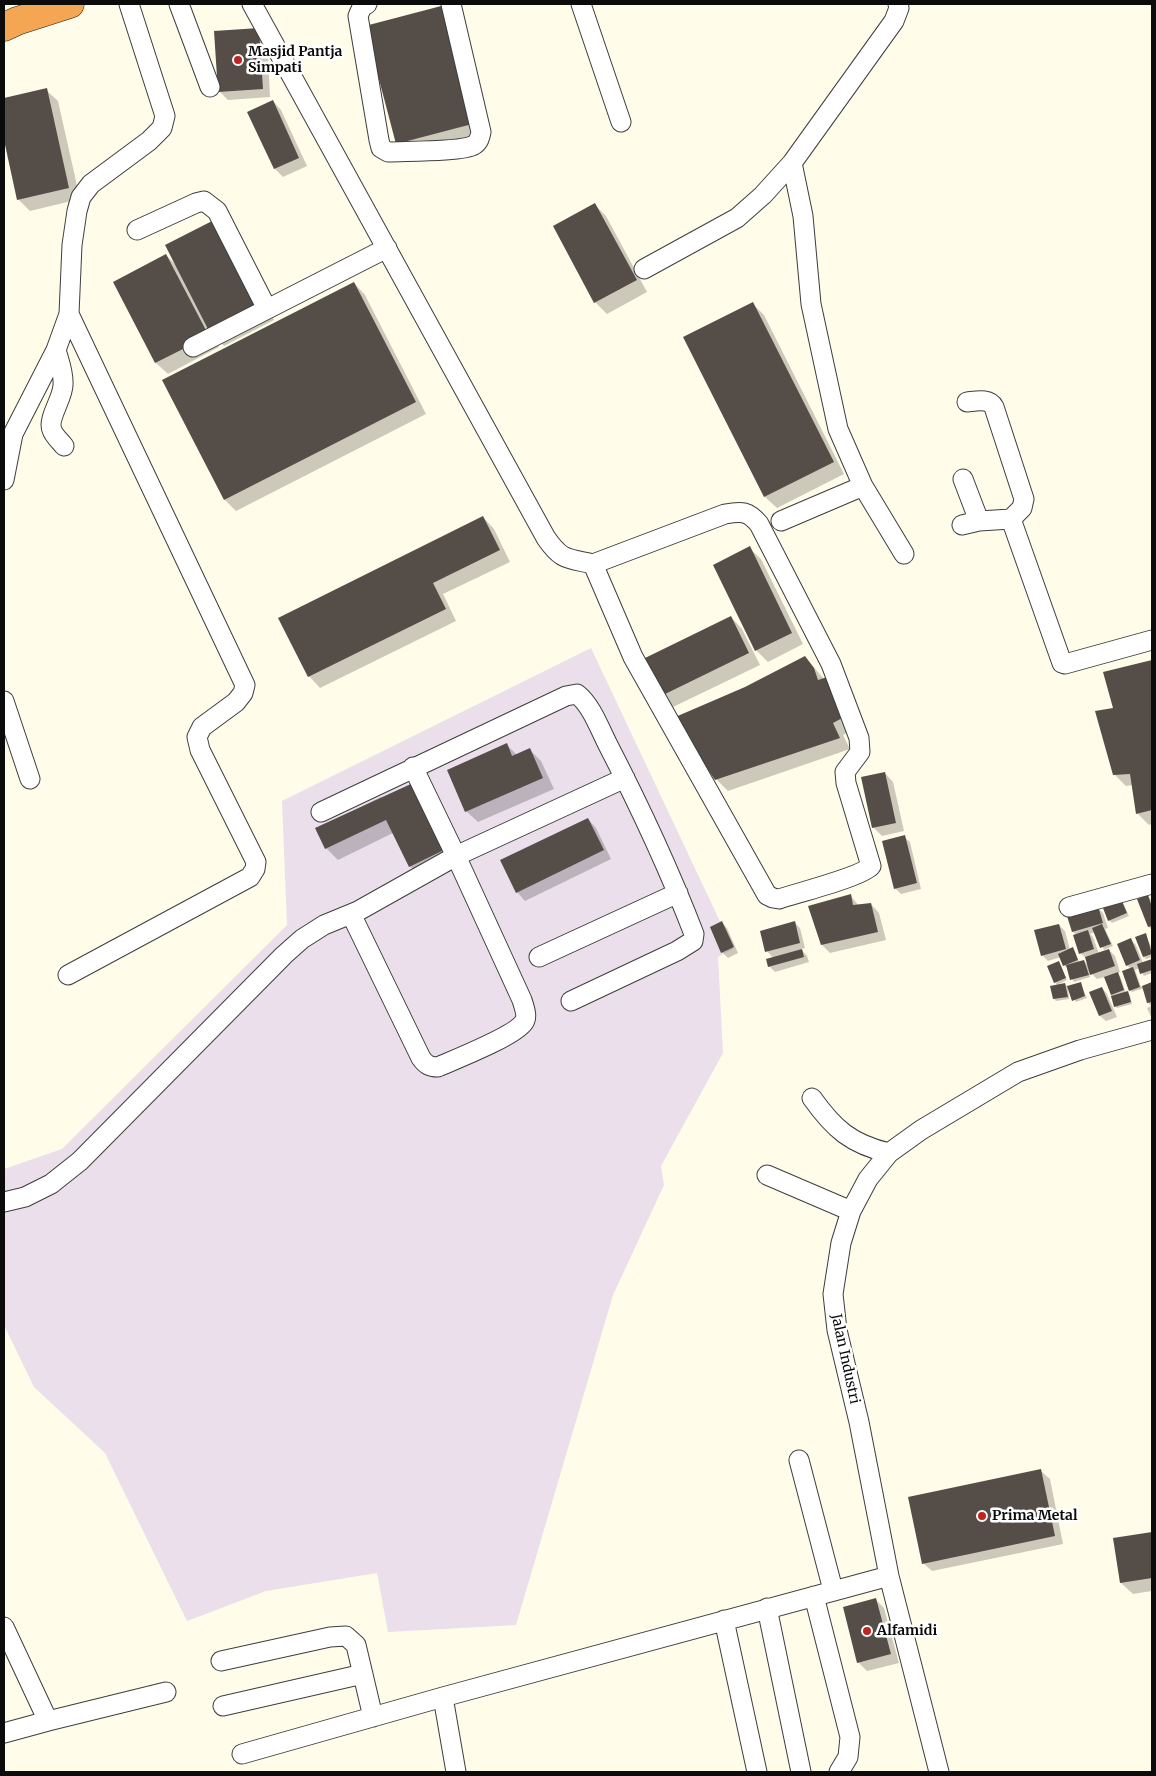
<!DOCTYPE html>
<html>
<head>
<meta charset="utf-8">
<style>
	body { margin:0 }
	#map { position:relative; width:1156px; height:1776px; overflow:hidden; background:#fffce9; font-family:Merriweather,serif }
	canvas { display:block }
	.frame { position:absolute; inset:0; border:5px solid #0b0b0b; pointer-events:none }
</style>
</head>
<body>
<div id="map">
<canvas width="1156" height="1776"></canvas>
<div class="frame"></div>
</div>
<script>
const ctx = document.querySelector('canvas').getContext('2d');
ctx.lineJoin = 'round';
function fill(path, color) { ctx.fillStyle = color; ctx.fill(path, 'evenodd'); }
function stroke(path, color, width, dash) { ctx.strokeStyle = color; ctx.lineWidth = width; ctx.lineCap = dash ? 'butt' : 'round'; ctx.setLineDash(dash || []); ctx.stroke(path); }
function label(font, color, halo, rows, align = 'center') {
  ctx.font = font + ' Merriweather,serif'; ctx.lineWidth = 5; ctx.setLineDash([]); ctx.textBaseline = 'middle'; ctx.strokeStyle = halo; ctx.fillStyle = color; for (const [text, x, y, turn = 0] of rows) {
    ctx.save(); ctx.translate(x, y); ctx.rotate((+turn || 0) * Math.PI / 180); ctx.textAlign = isNaN(turn) ? turn : align; if (halo) ctx.strokeText(text, 0, 0); ctx.fillText(text, 0, 0); ctx.restore();
  }
}
fill(new Path2D(`
	M591,648l142,301 -15,8 5,96 -62,113 3,19 -51,110 -97,330 -128,7 -11,-59 -111,18 -79,30 -82,-168 -71,-66 -30,-62v-156l58,-20 225,-224 -5,-124z`), '#eadfea');
fill(new Path2D(`
	M366,27l121,107 -78,21 -11,-11z
	M258,30l9,8 3,59 -42,3 -8,-8z
	M46,90l12,11 22,98 -50,12 -12,-12 -14,-65v-35z
	M273,101l8,9 26,56 -24,11 -8,-8z
	M595,205l11,11 41,76 -40,22 -12,-12 -40,-76z
	M229,231l45,89 -50,26 -10,-10 5,11 -51,27 -12,-11 -42,-81 52,-27 10,10z
	M354,283l11,12 61,119 -190,97 -11,-11 -61,-120z
	M753,304l11,11 80,159 -67,34 -12,-11 -80,-159z
	M483,517l11,12 16,33 -67,32 13,27 -136,67 -11,-12z
	M749,548l12,11 42,85 -35,18 -12,-12z
	M731,617l11,12 18,36 -87,42 -11,-12z
	M805,657l19,22 32,49 -13,7 7,14 -122,42 -12,-12 30,-91z
	M1152,662v162l-3,1 -12,-12 -4,-28 -7,1 -12,-12 1,-65 -10,-36z
	M507,745l10,10 13,-5 11,11 13,28 -76,33 -12,-11z
	M885,773l8,9 11,49 -22,5 -8,-8 -12,-50z
	M381,797l2,2 73,62 -35,17 -11,-12 -17,-33 -55,27 -12,-12 -10,-19z
	M588,819l8,9 15,31 -86,42 -8,-9z
	M904,837l6,5 11,47 -20,5 -6,-6z
	M850,895l9,11 12,-2 8,9 7,27 -56,13 -8,-8z
	M1148,896l4,5v29l-3,-3z
	M1122,902l7,14 -17,7 -3,-3z
	M1098,908l5,5 5,15 -3,1 8,17 -9,4 -9,-18 -5,2 3,3 6,17 10,-4 6,6 5,16 -4,1 4,3 6,17 4,2 2,9 -15,4 -2,-2 -10,-29 -8,2 -8,-8 1,6 -16,5 -2,-3 -4,-12h-2l-2,-2 -3,-8 -13,4 -6,-6 17,-30 6,6 5,19 3,-1 2,2 4,11 5,-1 5,5 -3,-8 -6,-5 -3,-18 -4,-3 -4,-15z
	M722,923l5,5 11,25 -10,5 -6,-6z
	M795,923l5,5 5,20 -4,1 6,7 2,6 -34,10 -6,-6 4,-8 -6,-7z
	M1145,934l7,14v9l-6,2 -2,-2z
	M1131,940l5,5 7,18 9,-3v13l-8,3 -5,-8 -4,2 6,17 11,-3v35l-5,-11 4,-2 -3,-3 -4,-15 -12,4 -2,-2 1,-21 -4,-4z
	M1059,962l8,18 -10,5 -2,-3z
	M1080,983l7,15 -11,4 -7,-14h-1l1,11 -13,2 -2,-2 11,-15 3,3z
	M1102,988l5,6 10,23 -11,4 -6,-5 -9,-23z
	M1041,1471l9,8 13,65 -131,27 -9,-8z
	M1152,1533v58l-19,3 -12,-11 -7,-44z
	M876,1600l8,8 15,55 -32,8 -9,-9z`), '#0003');
fill(new Path2D(`
	M445,5l31,118 -80,21 -31,-118z
	M259,28l4,61 -45,3 -4,-61z
	M47,88l22,100 -52,12 -13,-60v-42z
	M273,100l26,58 -25,11 -27,-57z
	M595,203l42,77 -43,23 -41,-77z
	M218,218l46,90 -53,27 -46,-90z
	M166,254l43,82 -54,27 -42,-81z
	M354,282l62,120 -192,98 -62,-120z
	M753,302l81,160 -70,35 -81,-160z
	M483,516l17,34 -67,33 13,26 -138,68 -30,-59z
	M750,546l42,87 -37,18 -42,-86z
	M731,616l18,37 -88,43 -18,-37z
	M805,656l9,12 4,12 9,-3 19,39 -13,7 7,15 -125,42 -42,-62 72,-31z
	M1152,660v150l-16,4 -6,-40 -17,1 -18,-64 18,-3 -10,-36z
	M507,743l5,13 18,-8 13,30 -78,34 -18,-42z
	M885,772l11,51 -24,5 -11,-51z
	M413,783l33,66 -37,18 -23,-47 -61,29 -10,-21z
	M588,818l16,32 -88,43 -16,-33z
	M905,835l12,48 -23,6 -12,-48z
	M851,894l2,11 18,-2 7,29 -57,13 -13,-39z
	M1148,895l4,12v19l-4,1 -11,-28z
	M1122,901l5,12 -19,8 -5,-13z
	M1098,906l5,17 -31,9 -5,-16z
	M722,921l12,26 -13,6 -11,-26z
	M795,921l5,22 -35,9 -5,-21z
	M1059,924l7,25 -25,7 -7,-26z
	M1102,924l9,20 -11,4 -8,-20z
	M1088,930l6,19 -15,5 -6,-19z
	M1146,933l6,21 -9,3 -8,-20z
	M1131,938l9,22 -14,6 -9,-22z
	M1073,947l5,13 -15,6 -5,-12z
	M802,949l2,8 -36,10 -2,-8z
	M1109,949l6,17 -25,9 -5,-18z
	M1152,959v11l-12,4 -3,-10z
	M1084,960l5,15 -19,5 -4,-15z
	M1059,961l7,17 -12,5 -7,-17z
	M1133,967l7,20 -11,4 -7,-20z
	M1118,972l6,18 -13,5 -7,-18z
	M1081,982l4,14 -13,5 -5,-15z
	M1152,982v20l-5,1 -5,-17z
	M1065,983l3,14 -15,2 -3,-13z
	M1102,987l10,24 -13,5 -10,-24z
	M1128,991l3,11 -17,5 -3,-11z
	M1041,1469l14,67 -133,28 -14,-67z
	M1152,1532v46l-32,5 -7,-45z
	M876,1598l15,56 -34,9 -14,-56z`), '#544d48');
const minor = new Path2D(`
	M179,4l31,83
	M252,4l294,534c16,23 21,20 47,26l40,93 134,238 6,3 6,1c18,-6 82,-22 92,-33l-25,-83 -1,-11 15,-20 -1,-14 -28,-74 -72,-140c-11,-13 -17,-13 -34,-10l-132,50
	M367,4l-5,3 -4,9 21,124 2,8 7,4c17,-1 74,0 86,-7 5,-3 6,-8 7,-13l-30,-128
	M581,4l40,118
	M792,163l11,53 8,88 27,125 25,57 41,68
	M137,230l59,-27 8,-2 13,10 50,98
	M644,269l93,-51 26,-23 29,-32 102,-142 5,-13 -1,-4
	M193,347l194,-99
	M56,350c3,11 8,23 7,35 0,13 -16,34 -11,45 2,6 8,11 12,16
	M967,402c10,-1 22,-4 27,5l30,92 -2,9 -11,11 51,144 3,1 87,-24
	M963,479l16,42
	M4,480l9,-46 43,-84 13,-36
	M781,521l82,-35
	M962,525l17,-4 32,-2
	M4,701l26,78
	M321,812l245,-116 11,-2c14,11 22,33 30,49 32,62 62,126 87,191l-1,7 -16,10 -106,50
	M1069,907l83,-23
	M351,914l70,144c5,7 9,9 17,9 18,-8 77,-31 86,-45 4,-6 0,-15 -2,-22l-66,-144 -43,-89
	M539,957l139,-64
	M68,975l182,-98 5,-8 1,-7 -56,-112 -3,-13 5,-10 34,-25 7,-9 2,-8 -176,-371 3,-69 5,-34 4,-14 10,-13 58,-43 13,-13 3,-12 -36,-112
	M812,1098c22,31 39,46 77,55
	M767,1175l84,36
	M4,1202l21,-5 26,-13 29,-23 204,-206 18,-16 22,-14 34,-14 98,-55 169,-78
	M799,1460l34,130
	M814,1596l36,141 -2,20 -9,15
	M767,1608l34,164
	M724,1620l33,152
	M4,1627l44,94 -44,12
	M221,1661l109,-24 16,-1 10,9 17,72
	M443,1697l13,75
	M223,1706l140,-32
	M48,1721l118,-29
	M242,1754l201,-57 446,-121
	M939,1772l-50,-196 -30,-154 -22,-92 -4,-36 8,-51 10,-32 17,-32 21,-26 32,-23 97,-58 62,-22 72,-20`);
const highway = new Path2D(`
	M4,27l13,-6 53,-17`);
stroke(minor, '#3e3e3e', 21);
stroke(highway, '#1c1c1c', 29);
stroke(minor, '#fff', 19);
stroke(highway, '#f5a652', 28);
for (const [x, y, r, color] of [
	[238,60,5,"#bb2524"],
	[982,1516,5,"#bb2524"],
	[867,1631,5,"#bb2524"]
]) { const dot = new Path2D(); dot.arc(x, y, r, 0, 2 * Math.PI); ctx.fillStyle = color; ctx.fill(dot); stroke(dot, '#fff', 2); }
label('bold 14px', '#0b0b0b', '#fff', [
	["Masjid Pantja",248,52],
	["Simpati",248,68],
	["Prima Metal",992,1516],
	["Alfamidi",877,1631]
], 'left');
label('14px', '#0b0b0b', '#fff', [
	["Jalan Industri",845,1359,78]
]);
</script>
</body>
</html>
